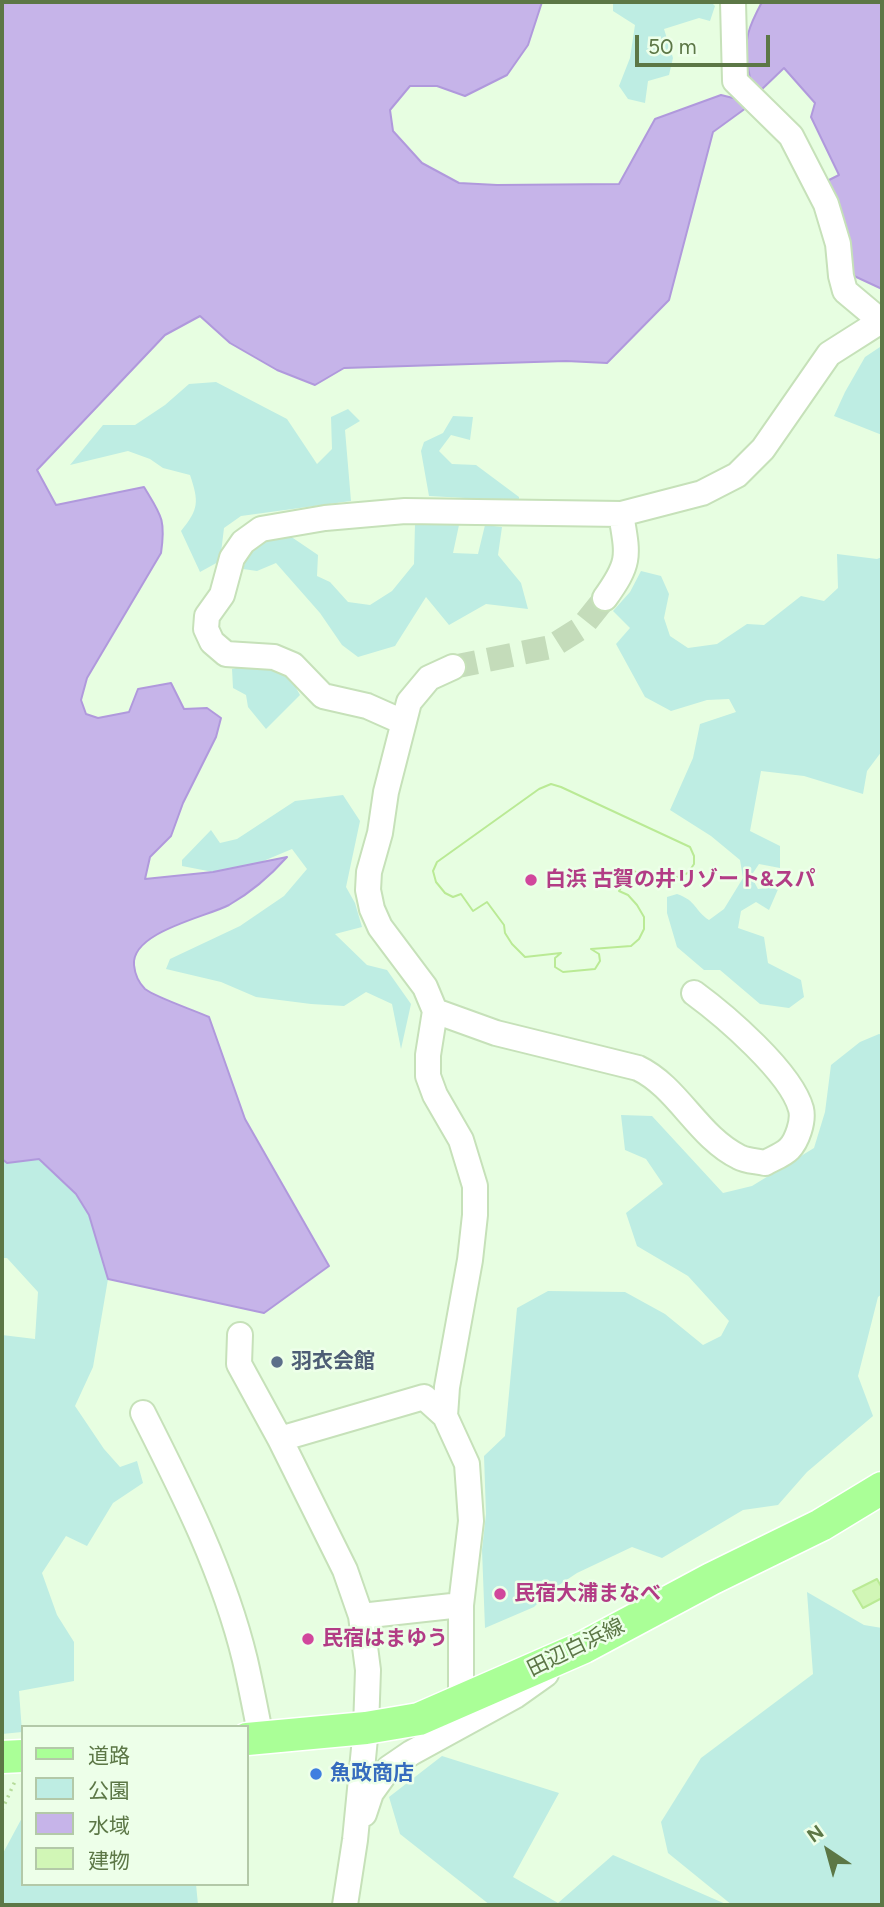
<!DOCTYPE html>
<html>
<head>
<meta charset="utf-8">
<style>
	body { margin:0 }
	#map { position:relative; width:884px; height:1907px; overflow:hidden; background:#e7fee1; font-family:Figtree,"Noto Sans JP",sans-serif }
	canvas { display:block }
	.frame { position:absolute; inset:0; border:4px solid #5c7746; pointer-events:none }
	.legend { position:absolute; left:21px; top:1725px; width:228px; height:161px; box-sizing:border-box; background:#edffe9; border:2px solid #b3c9a8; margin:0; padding:9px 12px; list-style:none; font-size:21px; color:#5c7746 }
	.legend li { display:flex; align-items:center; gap:14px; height:35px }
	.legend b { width:35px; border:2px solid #b3c9a8 }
	.north { position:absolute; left:793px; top:1816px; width:70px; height:70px; -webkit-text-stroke:5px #edffe9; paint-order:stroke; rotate:324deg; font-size:19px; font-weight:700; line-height:28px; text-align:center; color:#5c7746 }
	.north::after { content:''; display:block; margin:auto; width:24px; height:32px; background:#5c7746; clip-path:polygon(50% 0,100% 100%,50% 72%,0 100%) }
	.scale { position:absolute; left:635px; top:35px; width:135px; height:32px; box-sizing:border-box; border:4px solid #5c7746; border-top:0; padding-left:9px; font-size:21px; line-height:24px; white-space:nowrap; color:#5c7746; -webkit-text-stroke:5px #edffe9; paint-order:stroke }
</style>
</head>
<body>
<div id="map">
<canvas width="884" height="1907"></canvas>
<div class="frame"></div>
<ul class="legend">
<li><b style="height:9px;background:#aaff97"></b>道路</li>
<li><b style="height:19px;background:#beede3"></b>公園</li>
<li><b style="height:19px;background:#c6b4e9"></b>水域</li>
<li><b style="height:19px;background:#d1f6b6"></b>建物</li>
</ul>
<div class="north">N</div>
<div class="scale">50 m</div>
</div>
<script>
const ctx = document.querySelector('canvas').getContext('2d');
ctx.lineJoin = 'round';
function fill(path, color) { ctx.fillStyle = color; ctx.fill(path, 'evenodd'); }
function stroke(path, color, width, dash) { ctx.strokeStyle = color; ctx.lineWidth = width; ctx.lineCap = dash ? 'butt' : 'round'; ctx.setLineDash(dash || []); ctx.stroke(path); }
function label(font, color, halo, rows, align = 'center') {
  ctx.font = font + ' Figtree,"Noto Sans JP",sans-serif'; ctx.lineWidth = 5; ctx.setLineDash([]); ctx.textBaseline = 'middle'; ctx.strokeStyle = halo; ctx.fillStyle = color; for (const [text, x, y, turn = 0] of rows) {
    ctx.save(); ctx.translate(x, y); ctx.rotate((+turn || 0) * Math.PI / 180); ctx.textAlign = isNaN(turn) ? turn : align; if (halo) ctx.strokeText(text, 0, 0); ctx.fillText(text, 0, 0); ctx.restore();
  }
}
fill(new Path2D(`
	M613,2h98l4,4 -5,15 -11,-3 -35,11 9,29 -4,17 -21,6 -3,22 -17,-4 -9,-13 11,-28 5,-33 -22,-14z
	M880,347h2v88l-48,-19 11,-24 20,-35z
	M216,382l71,37 30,45 15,-15 -1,-32 17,-8 12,12 -15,9 6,71 -110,15 -17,12 -4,33 -20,11 -19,-41c18,-22 18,-29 9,-56l-27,-7 -13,-9 -22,-8 -58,14 33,-40h32l30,-20 24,-21z
	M453,416l20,1 -3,23 -19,-5 -12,16 13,13 24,1 43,32v4l-90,-5 -8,-45 3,-9 19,-9z
	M415,524l44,1 -6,28 25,1 7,-29 17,2 -4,28 23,28 7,26 -42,-5 -37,21 -23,-28 -31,49 -37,11 -16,-12 -22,-32 -44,-50 -19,8 -14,-2 6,-18 18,-15h23l28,19 -1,21 13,6 18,20 22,3 22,-14 22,-27z
	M837,554l40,5 5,-2v194l-15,20 -4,23 -59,-18 -43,-5 -11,60 30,15v22l-21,-4 -8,12 7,13 21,-2 -10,23 -13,-8 -15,9 -3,17 26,9 4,26 33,17 3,17 -15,11 -29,-4 -40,-34h-16l-27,-23 -10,-34v-16l10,-3c20,7 17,16 32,26l15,-11 19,-31 -3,-18 -29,-24 -41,-26 23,-52 7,-34 36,-12 -7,-13 -22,1 -36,11 -26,-14 -29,-53 14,-16 -17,-17 17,-19 11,-21 20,5 8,18 -5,24 6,18 18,12 29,-4 30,-20 17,1 37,-29 23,5 14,-13z
	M253,664c27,2 35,7 47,31l-34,34 -18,-22 -2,-12 -13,-7 -1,-19z
	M343,795l17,26 -14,66 9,16 7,24 -27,7 32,31 20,5 24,34 -10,45 -9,-45 -26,-12 -22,14 -33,-2 -55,-7 -35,-15 -55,-13 4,-10 70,-33 44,-30 23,-27 -15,-20 -31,13 -48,10 -31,-6v-6l29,-30 9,13 17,-4 58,-38z
	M879,1034l3,1v259l-4,3 -20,79 15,40 -66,56 -29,33 -35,5 -81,48 -30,-11 -55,26 -27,18 -16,16 -49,21 -3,-78 4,-36 -2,-58 21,-20 12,-128 31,-17 77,1 40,22 38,31 18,-9 8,-15 -41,-45 -51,-30 -11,-33 37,-29 -17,-25 -21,-9 -4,-35 31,1 71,77 29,-7 62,-38 11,-36 6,-47 29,-23z
	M2,1159l6,4 31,-4 37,35 13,21 19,64 -15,88 -18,39 29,43 16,18 17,-6 6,22 -30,20 -26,43 -21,-10 -24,37 15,42 17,27v39l-55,10 3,41 -20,2v-399l33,4 3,-47 -31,-34h-5z
	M807,1592l57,33 18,3v277h-150l-64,-52 -7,-31 40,-64 112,-84z
	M442,1756l117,37 -46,84 45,26 55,-48 115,50h-238l-90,-71 -11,-37z
	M23,1816v68h173l2,21h-196v-50z`), '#beede3');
const water = new Path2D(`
	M2,2h540l-14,43 -21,30 -42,21 -28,-10h-27l-20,24 3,21 29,32 37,20 38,2 122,-1 36,-65 66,-24 16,4 9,9 -33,24 -44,168 -62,63 -41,-2 -222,7 -29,17 -38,-15 -47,-27 -30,-27 -35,19 -128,135 19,35 88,-18c17,28 22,32 17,66l-74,125 -6,22 5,14 12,4 31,-6 9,-23 33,-6 13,26 23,-1 14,10 -5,19 -33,66 -12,33 -21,21 -5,22 68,-7 74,-15c-16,18 -37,36 -58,48 -23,12 -98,27 -95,60 1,10 4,17 11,24 12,9 49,21 64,28l36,102 84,147 -65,47 -156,-34 -19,-64 -13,-21 -37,-35 -32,4 -5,-4z
	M762,2h120v287l-30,-14 -27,-93 14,-7 -28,-58 4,-14 -31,-35 -25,24c-9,-8 -9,-14 -11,-25 -5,-27 1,-41 14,-65z`);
fill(water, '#c6b4e9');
stroke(water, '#b099dc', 2);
const building = new Path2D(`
	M551,784l10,3 129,60 4,9v8l-6,9 -10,4 -10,-1 -5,7 -32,-13 -12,21 9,4 9,10 7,12v12l-5,10 -8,7 -40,3 8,5 1,7 -5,8 -32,3 -8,-5v-9l6,-5 -36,4 -13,-13 -7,-11 -1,-8 -17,-23 -14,9 -12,-17 -8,3 -8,-4 -9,-11 -3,-11 4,-9 102,-73z
	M551,784l10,3 129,60 4,9v8l-6,9 -10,4 -10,-1 -5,7 -32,-13 -12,21 9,4 9,10 7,12v12l-5,10 -8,7 -40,3 8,5 1,7 -5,8 -32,3 -8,-5v-9l6,-5 -36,4 -13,-13 -7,-11 -1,-8 -17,-23 -14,9 -12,-17 -8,3 -8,-4 -9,-11 -3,-11 4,-9 102,-73z
	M877,1579l5,9v10l-19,10 -10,-17z`);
fill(building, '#d1f6b6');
stroke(building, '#baea95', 2);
stroke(new Path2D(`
	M453,667l98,-20 30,-19 24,-30`), '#c4dcba', 24, [24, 12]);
const minor = new Path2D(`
	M733,2l2,79 56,55 35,68 12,40 3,32 4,15 37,31
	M605,598c26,-36 23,-42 16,-84
	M403,722l-36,-16 -44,-10 -30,-31 -19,-8 -48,-3 -14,-12 -6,-13 1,-13 15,-21 10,-37 11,-16 18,-13 64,-11 80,-7 216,3 81,-21 35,-18 26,-26 66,-95 52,-33
	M435,1011l61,22 142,35c40,19 60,69 101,89 7,4 18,4 26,6 7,-4 18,-8 24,-14 8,-8 15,-28 12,-40 -10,-37 -77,-94 -107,-116
	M240,1335l-1,29 41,75 65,131 16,46 7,54 -2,58 -11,112 -10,65
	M143,1413c40,79 81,160 102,247 6,26 11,52 16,78
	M445,1416l2,-29 23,-127 5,-45v-29l-14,-46 -26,-45 -7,-19v-21l7,-44 -10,-24 -45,-60 -8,-18 -4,-19 1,-18 11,-39 6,-41 23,-90 20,-24 24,-11
	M280,1439l144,-42 21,19 22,48 4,57 -10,84v97
	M361,1616l100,-11
	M364,1814l7,-21 18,-25 22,-15 104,-57 31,-22`);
const major = new Path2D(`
	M247,1739l119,-11 53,-9 165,-72 127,-68 110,-54 61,-37
	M2,1757l21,-1`);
stroke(minor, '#c6e1b9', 28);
stroke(major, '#fff', 35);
stroke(new Path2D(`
	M2,1810l14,-31`), '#b5db99', 3.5, [2, 5]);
stroke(minor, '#fff', 24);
stroke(major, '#aaff97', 32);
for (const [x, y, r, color] of [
	[531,880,7,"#d1479c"],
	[277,1362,7,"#5c6f8a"],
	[500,1594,7,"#d1479c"],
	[308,1639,7,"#d1479c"],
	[316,1774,7,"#3f7fe0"]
]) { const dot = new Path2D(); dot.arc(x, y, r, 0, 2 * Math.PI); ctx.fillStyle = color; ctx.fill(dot); stroke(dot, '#edffe9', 2.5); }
label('bold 21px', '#b23c85', '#edffe9', [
	["白浜 古賀の井リゾート&スパ",545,880],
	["民宿大浦まなべ",514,1594],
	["民宿はまゆう",322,1639]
], 'left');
label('bold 21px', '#4e5e75', '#edffe9', [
	["羽衣会館",291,1362]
], 'left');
label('21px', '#5c7746', '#edffe9', [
	["田辺白浜線",576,1648,-26]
]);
label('bold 21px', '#366cbe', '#edffe9', [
	["魚政商店",330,1774]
], 'left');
</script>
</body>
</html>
